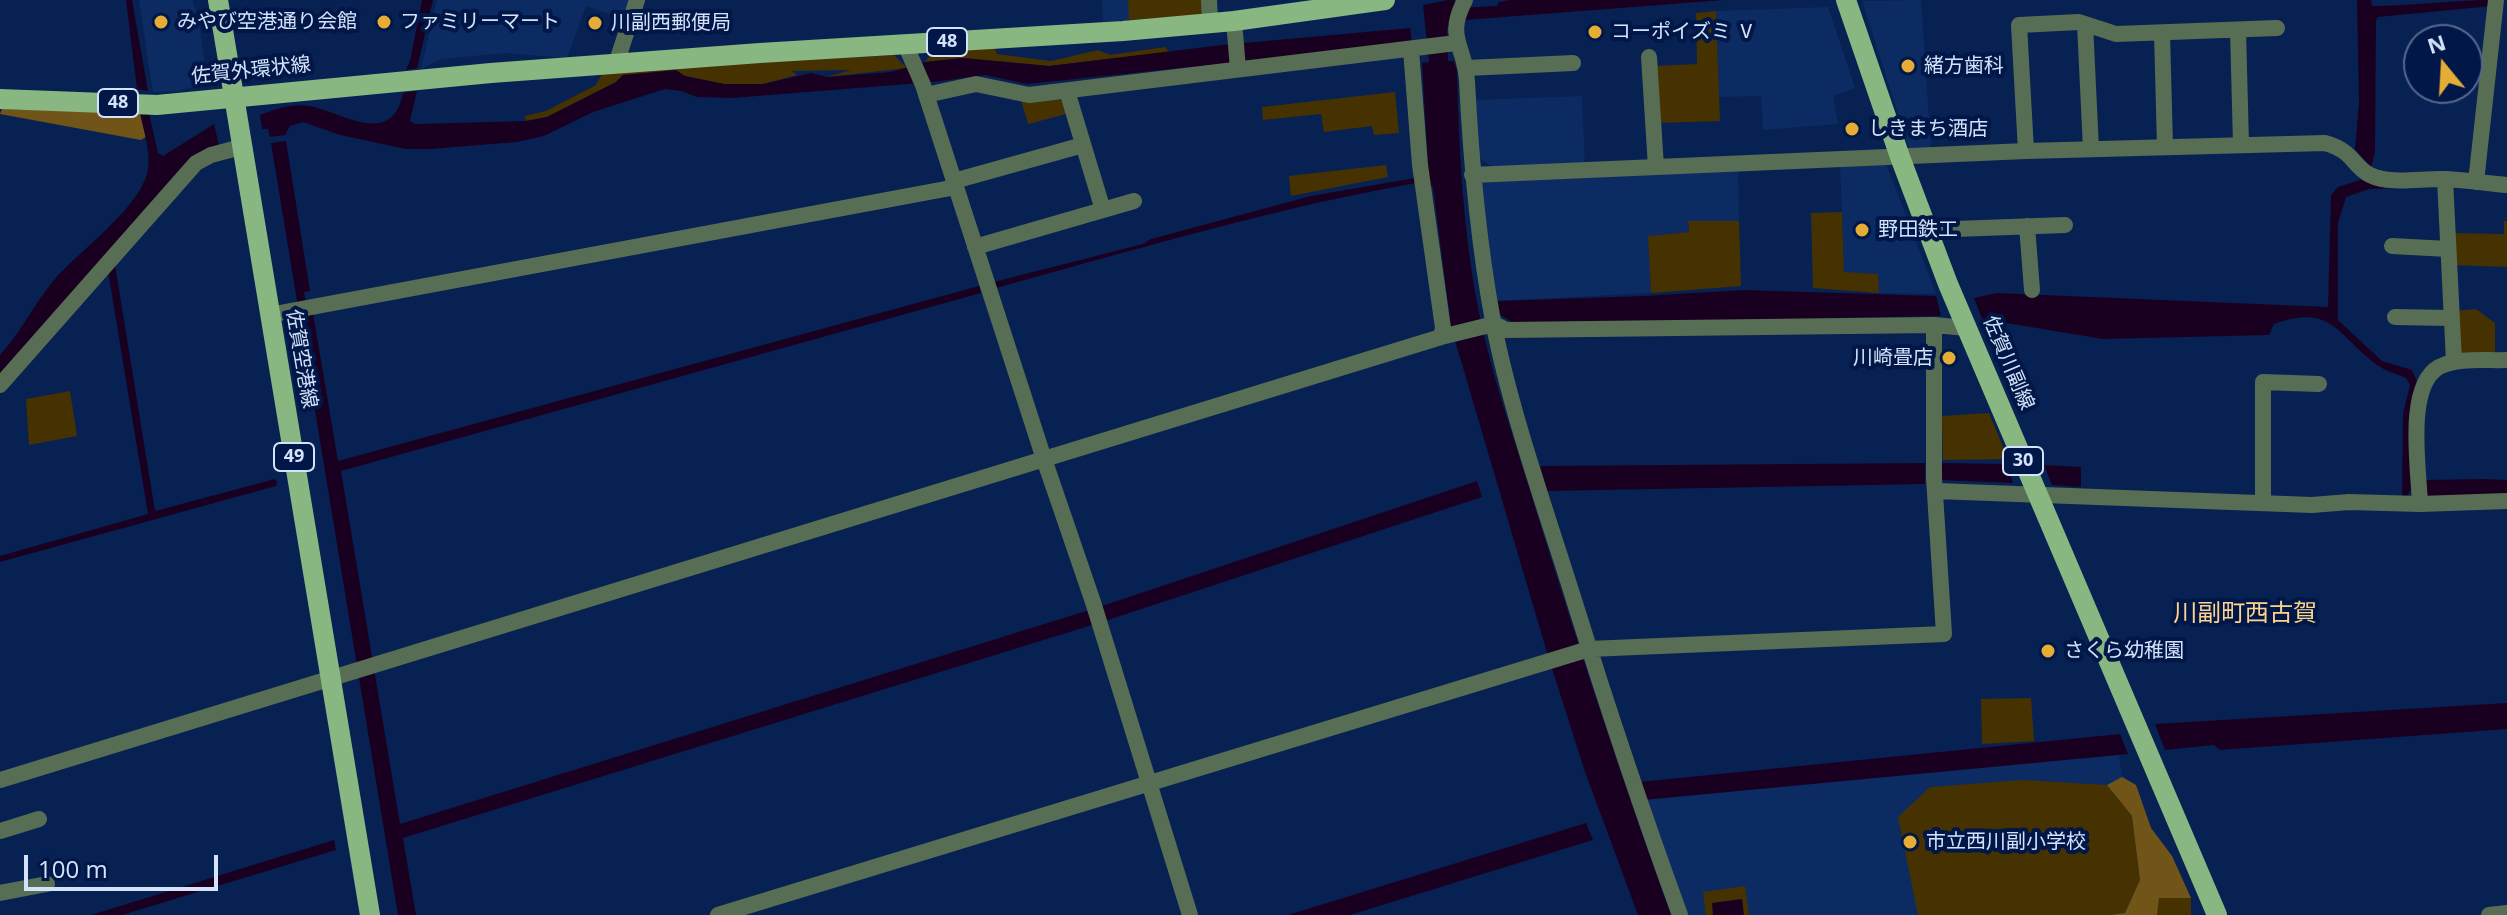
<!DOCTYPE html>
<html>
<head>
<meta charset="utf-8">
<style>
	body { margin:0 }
	#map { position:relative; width:2507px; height:915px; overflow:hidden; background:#072252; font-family:"Open Sans",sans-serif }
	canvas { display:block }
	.north { position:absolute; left:2403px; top:24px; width:80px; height:80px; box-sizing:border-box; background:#011747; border:2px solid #55688f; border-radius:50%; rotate:342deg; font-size:22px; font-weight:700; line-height:32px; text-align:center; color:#d4e2fb }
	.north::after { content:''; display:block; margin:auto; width:28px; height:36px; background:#e6ad36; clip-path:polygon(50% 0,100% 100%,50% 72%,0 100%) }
	.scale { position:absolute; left:24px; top:855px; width:194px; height:36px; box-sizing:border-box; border:4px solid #d4e2fb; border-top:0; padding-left:10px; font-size:24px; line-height:28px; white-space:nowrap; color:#d4e2fb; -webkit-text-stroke:6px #011747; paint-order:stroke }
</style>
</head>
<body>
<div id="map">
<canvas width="2507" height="915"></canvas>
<div class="north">N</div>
<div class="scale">100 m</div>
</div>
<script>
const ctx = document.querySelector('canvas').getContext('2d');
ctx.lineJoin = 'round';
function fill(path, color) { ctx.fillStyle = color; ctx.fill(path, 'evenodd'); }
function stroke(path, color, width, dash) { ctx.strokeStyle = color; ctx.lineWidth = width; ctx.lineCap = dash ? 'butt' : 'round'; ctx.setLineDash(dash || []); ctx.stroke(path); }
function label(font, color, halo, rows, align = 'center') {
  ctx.font = font + ' "Open Sans","Noto Sans JP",sans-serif'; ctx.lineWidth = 8; ctx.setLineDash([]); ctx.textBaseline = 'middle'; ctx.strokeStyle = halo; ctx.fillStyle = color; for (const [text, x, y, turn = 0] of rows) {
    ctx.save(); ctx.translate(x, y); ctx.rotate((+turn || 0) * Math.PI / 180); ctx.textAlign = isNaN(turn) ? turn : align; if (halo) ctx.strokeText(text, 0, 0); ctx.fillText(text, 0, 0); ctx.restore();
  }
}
fill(new Path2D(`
	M139,0h53l6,16 9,62 -7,7 -22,6 -25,1z
	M437,0h192l-8,18 -35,-12 -19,52 -62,-5 -64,6 -20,10z
	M1102,0h102v15l-101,7z
	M1921,0l10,148 -21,3 -48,-150z
	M1828,7l27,81 -22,8 5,28 -75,6 -2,-34 -42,1 -3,-86z
	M1582,96l3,70 -87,4 -23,-14 -4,-56z
	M1885,161l51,133 -57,-1 -1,-19 -34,-1 -4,-110z
	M1738,168l1,53h-51l1,11 -40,4 2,57 -156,8 -17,-121z
	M2119,755l3,21 14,9 15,43 21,28 19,42v17h-506l-42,-115z`), '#0c2b62');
fill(new Path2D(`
	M1128,0h76v15l-75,5z
	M1716,11l4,110 -62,2 -4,-57 43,-2 -1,-51z
	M994,47l3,7 54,7 47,-11 12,5 55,-8 4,5 -120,14 -86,-8 -38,4 7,-9z
	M894,55l13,13 -80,9 24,-7 -59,1 5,4 -34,9h-39l-39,-8 -62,-1 -7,7 -69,35 -21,4 -1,-5 21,-5 50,-26 7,-13z
	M1395,92l4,41 -25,2 -2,-9 -48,6 -3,-18 -58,6 -1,-13z
	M1059,99l3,2 4,13 -38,10 -7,-24z
	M1386,165l2,12 -97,19 -2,-20z
	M1842,212l2,60 34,2 1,19 -66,-5 -2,-75z
	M1688,221h51l2,65 -90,7 -3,-57 41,-4z
	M2504,221h3v46l-56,-2 1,-32 52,1z
	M2476,309l19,14v30l-36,2 -5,-44z
	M70,391l7,45 -48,9 -3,-46z
	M1989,413l19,46 -65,1 -1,-44z
	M2031,698l3,43 -52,3 -1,-45z
	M2023,780l84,5 25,31 8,64 -15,33 -15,2h-192l-20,-98 32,-30z
	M1745,886l4,29h-43l-3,-23z
	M2159,897l32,1v17h-34z`), '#463101');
fill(new Path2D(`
	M2,109l138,4 6,24 -5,3 -141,-26z
	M2122,777l14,8 15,43 21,28 19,42h-32l-2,17h-47l15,-2 15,-33 -8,-64 -25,-31z`), '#715418');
fill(new Path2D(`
	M126,0h6l16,91 -11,-2z
	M422,0h11l-16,68 -11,2 4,-9z
	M1448,0h6l2,8 41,-2 2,-4 11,-2h214l-272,21 -5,8 1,32h6l3,10c2,80 6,162 22,242 14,69 39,136 59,204 42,134 85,266 133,398h-33l-53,-143 -37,-116 -97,-329 -18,-140 -4,-2 -7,-122 7,-1 -6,-57z
	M2357,0h14l1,6c40,0 80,-6 120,-6v6l-114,11 -2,3 -1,132 -4,15 -16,-18 4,-47z
	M1410,28l2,16 -385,40 -42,-9 -52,7 -201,16 -35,-1 -16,-6 -16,-2 -72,23 -49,24 -27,6 -87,7h-24l-66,-14 -37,-13 -13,4 -5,9 -15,2 -2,-8h-6l-2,-14c15,-6 33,-12 50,-9 34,7 82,42 93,-13l14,-2 -7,30 5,3 111,-3 21,-4 69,-35 7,-7 53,-5 9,6 39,8h39l48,-11 16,4 64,-5 34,-10 38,-4 86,8 173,-21z
	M140,113h9l9,40 5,3 51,-32 5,21 -219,230v-20c21,-23 34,-51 54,-75 25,-29 82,-69 93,-106 5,-18 -3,-42 -7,-61z
	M286,141l24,150 -6,1 4,21h5l25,148 641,-175 2,7 -640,178 59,353 699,-217 378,-126 5,16 -377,124 -702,217 13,77h-18l-127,-772z
	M1415,178l1,5c-142,25 -281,67 -420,105l-2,-6 149,-38 8,-5 160,-43z
	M2363,179l76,8 -70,2 -23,8 -8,26v97l44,41 30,9 6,14 -4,101 -7,11 -5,1 1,-83 7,-29 -4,-7c-9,-4 -21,-7 -29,-13 -40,-29 -44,-62 -103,-41l-5,11 -166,4 -121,-20 -8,-21 23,-5 331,14 3,-112 7,-8z
	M115,265l40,246 120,-32 2,3 -1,4 -276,76v-6l148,-42 -40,-243z
	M1743,290l193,6 5,20 -426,8 -16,-10 -2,-13 147,-5z
	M1925,463v21l-378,7 -7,-25z
	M1941,463l65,1 7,19 -72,-3z
	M2044,465l37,2v20l-29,-2z
	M2485,479l22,1v14l-82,3 -1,-17z
	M2507,703v26l-287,21 -6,-5 -49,5 -10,-26z
	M2120,734l8,20 -485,46 -4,-18z
	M1586,823l7,17 -243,75h-62z
	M334,840l2,10 -214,65h-31z
	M1742,899l2,16h-31l-1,-12z`), '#1a0020');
stroke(new Path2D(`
	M1209,0l1,23
	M1465,0c-20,38 0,45 2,81 4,80 11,160 26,240 18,93 53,189 81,279 33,106 68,211 106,315
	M1234,21l4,48
	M2085,24l6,125
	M2238,30l3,114
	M2162,33l3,114
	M905,44l18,41 121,374 49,143 97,313
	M1411,50l9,115 23,163 -2,9
	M1649,57l7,110
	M616,64l21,-64
	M1467,68l106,-5
	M1067,91l36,119
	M926,95l50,-11 53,11 427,-52
	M2026,151l-7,-126 60,-3 37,12 161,-6
	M1472,175l554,-24 299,-8c29,8 27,23 45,32 20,10 52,3 75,4 20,1 41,4 62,6
	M2445,179l9,183
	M954,181l129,-36
	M2476,182l20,-182
	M2027,226l5,64
	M1927,230l138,-5
	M2392,246l56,3
	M975,247l159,-46
	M269,315l687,-128
	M2395,317l55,1
	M0,385l196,-222 15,-8 30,-8
	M1936,491l376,14 37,-3 71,2 87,-3
	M2263,503v-121l56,2
	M2420,504c-1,-33 -15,-118 19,-137 19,-10 47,-6 68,-7
	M0,780l1441,-443 53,-13 12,6 428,-5 33,3
	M0,831l39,-12
	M0,893l47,-9
	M718,915l871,-266 355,-15 -10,-156v-153
	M2489,915l18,-2`), '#586e54', 16);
stroke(new Path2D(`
	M218,0l152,915
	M1846,0l54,157 48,127 269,631
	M0,99l157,6 334,-32 269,-20 363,-22 111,-10 151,-21`), '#89b782', 20);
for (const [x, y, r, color] of [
	[161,22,8,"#e6ad36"],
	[384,22,8,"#e6ad36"],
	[595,23,8,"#e6ad36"],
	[1595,32,8,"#e6ad36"],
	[1908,66,8,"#e6ad36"],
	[1852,129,8,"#e6ad36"],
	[1862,230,8,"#e6ad36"],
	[1949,358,8,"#e6ad36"],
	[2048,651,8,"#e6ad36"],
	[1910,842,8,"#e6ad36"]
]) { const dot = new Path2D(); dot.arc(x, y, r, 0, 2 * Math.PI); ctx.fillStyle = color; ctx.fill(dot); stroke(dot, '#011747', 3); }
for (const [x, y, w] of [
	[947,42,40],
	[118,103,40],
	[294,457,40],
	[2023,461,40]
]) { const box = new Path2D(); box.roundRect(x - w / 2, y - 14, w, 28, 6); ctx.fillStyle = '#011747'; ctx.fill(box); stroke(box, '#d4e2fb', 2); }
label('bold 18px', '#d4e2fb', null, [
	["48",947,42],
	["48",118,103],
	["49",294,457],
	["30",2023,461]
]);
label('20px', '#d4e2fb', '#011747', [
	["みやび空港通り会館",177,22],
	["ファミリーマート",400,22],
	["川副西郵便局",611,23],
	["コーポイズミ Ⅴ",1611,32],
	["緒方歯科",1924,66],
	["しきまち酒店",1868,129],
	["野田鉄工",1878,230],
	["川崎畳店",1933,358,"right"],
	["さくら幼稚園",2064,651],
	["市立西川副小学校",1926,842]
], 'left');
label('20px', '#d4e2fb', '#011747', [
	["佐賀外環状線",251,71,-6],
	["佐賀空港線",301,359,80],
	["佐賀川副線",2008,363,67]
]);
label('24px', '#fcd48c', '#011747', [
	["川副町西古賀",2245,614]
]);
</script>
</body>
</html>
